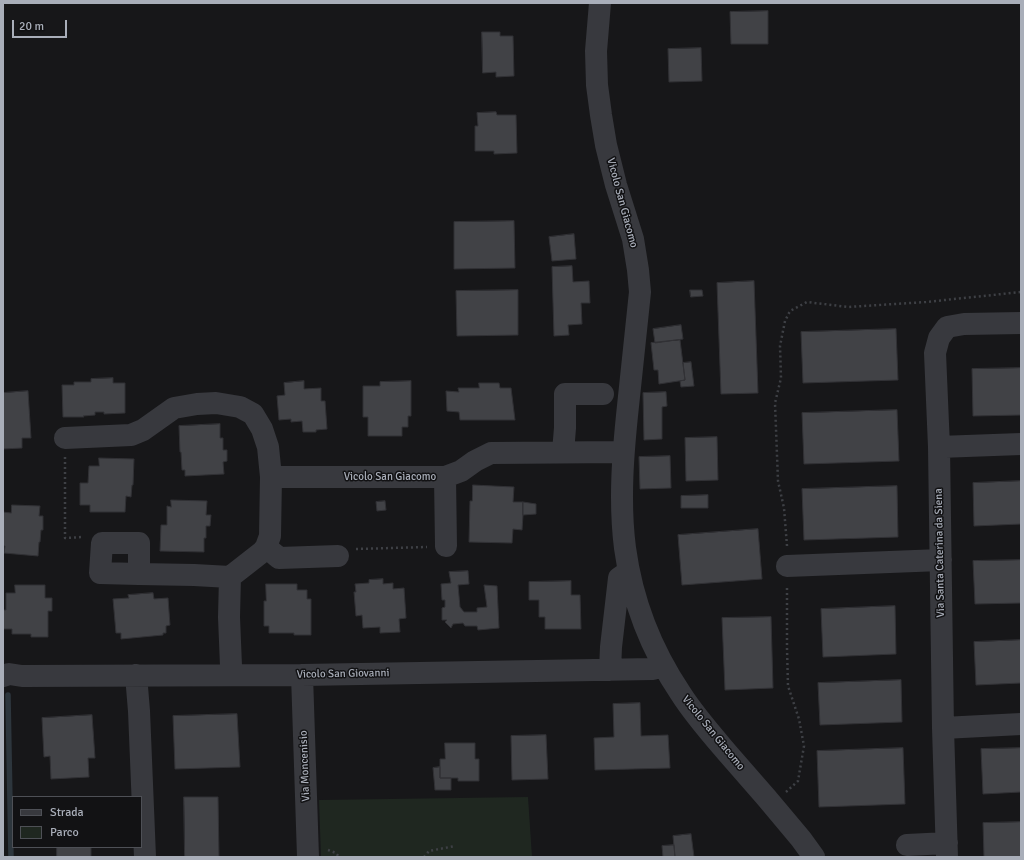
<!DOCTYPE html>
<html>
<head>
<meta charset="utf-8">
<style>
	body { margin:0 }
	#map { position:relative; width:1024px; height:860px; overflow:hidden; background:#171719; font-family:Signika,sans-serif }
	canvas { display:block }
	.frame { position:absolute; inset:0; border:4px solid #a9aeb9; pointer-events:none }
	.legend { position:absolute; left:12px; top:796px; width:130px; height:52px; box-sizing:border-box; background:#121214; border:1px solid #4e5056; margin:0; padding:5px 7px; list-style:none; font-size:12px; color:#a9aeb9 }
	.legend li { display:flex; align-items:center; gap:8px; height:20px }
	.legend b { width:20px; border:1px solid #4e5056 }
	.scale { position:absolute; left:12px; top:20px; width:55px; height:18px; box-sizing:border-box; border:2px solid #a9aeb9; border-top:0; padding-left:5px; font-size:12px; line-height:14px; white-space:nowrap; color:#a9aeb9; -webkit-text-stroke:3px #121214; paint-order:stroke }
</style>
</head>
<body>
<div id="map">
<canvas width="1024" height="860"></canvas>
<div class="frame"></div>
<ul class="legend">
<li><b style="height:5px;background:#38393e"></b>Strada</li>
<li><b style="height:11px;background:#1f2720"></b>Parco</li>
</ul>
<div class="scale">20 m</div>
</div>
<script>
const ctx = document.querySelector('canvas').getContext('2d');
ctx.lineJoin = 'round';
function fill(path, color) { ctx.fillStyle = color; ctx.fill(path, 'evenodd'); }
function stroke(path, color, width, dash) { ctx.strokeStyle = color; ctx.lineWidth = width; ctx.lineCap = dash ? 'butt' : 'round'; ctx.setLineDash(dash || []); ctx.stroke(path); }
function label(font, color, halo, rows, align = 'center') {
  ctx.font = font + ' Signika,sans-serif'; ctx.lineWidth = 3; ctx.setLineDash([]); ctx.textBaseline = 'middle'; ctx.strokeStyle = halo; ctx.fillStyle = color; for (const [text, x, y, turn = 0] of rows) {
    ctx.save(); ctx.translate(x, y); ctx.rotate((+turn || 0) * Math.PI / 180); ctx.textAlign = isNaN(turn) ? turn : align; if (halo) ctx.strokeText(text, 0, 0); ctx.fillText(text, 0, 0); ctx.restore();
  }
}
fill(new Path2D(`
	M528,797l4,60h-211l-2,-57z`), '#1f2720');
stroke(new Path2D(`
	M8,695l3,162`), '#2d363d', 5.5);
const building = new Path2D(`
	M768,11v33h-37l-1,-32z
	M482,32h18v4h13l1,40 -18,1v-5l-13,1z
	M701,48l1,33 -33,1 -1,-33z
	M496,112l1,3h19l1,38 -23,1v-3h-19v-25h3l-1,-13z
	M514,221l1,47 -61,1v-47z
	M574,234l2,25 -24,2 -3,-24z
	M572,266l1,16 16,-1 1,22h-9l1,21 -14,1 1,10 -15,1 -2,-69z
	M754,281l4,112 -37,1 -4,-111z
	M518,290v45l-61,1 -1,-45z
	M690,290h12l1,6 -12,1z
	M681,325l2,14 -28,4 -2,-14z
	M896,329l2,51 -95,3 -2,-51z
	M680,340l5,40 -26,4 -1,-14h-4l-3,-27z
	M691,362l3,24 -13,1 -1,-6 5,-1 -2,-17z
	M1021,368v47l-48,1 -1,-47z
	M113,378v5h12v30l-21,1v-2h-9v3l-12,1 1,1h-21l-1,-32h12v-3h17v-3z
	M304,381v8l17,-1v13h4l2,28 -11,1v2h-13l-1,-11 -11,1v-3l-12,1 -2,-24 8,-1 -1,-12z
	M411,381v35h-3v11h-6v9h-34v-19h-5v-31h17v-4z
	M479,383h20l1,5h11l4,32h-55l-1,-8 -12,-1 -1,-20 13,1 -1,-4h21z
	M28,391l3,47h-9v10l-19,1v-56z
	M666,392l1,14 -5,1v32l-18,1 -1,-47z
	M897,410l2,51 -95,3 -2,-51z
	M220,424v14h3v12h4v11l-4,1 1,12 -39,2v-6h-3l-1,-18h-1l-1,-26z
	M717,437l1,43 -32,1 -1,-43z
	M670,456l1,32 -31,1 -1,-32z
	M99,458l35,1 -1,26h-1l-1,12 -5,-1 -1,16h-35v-7h-10v-22h8l1,-17h10z
	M1021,481v43l-47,2 -1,-43z
	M473,485l41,2 -1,15h10v13l-1,15 -9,-1 -1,14 -43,-1 1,-41h2z
	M897,486l1,51 -94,3 -2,-51z
	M708,495v13h-27v-12z
	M171,500l36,1 -1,14h5l-1,11h-4v12h-2v14l-44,-1 1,-26h6v-19l4,1z
	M385,501l1,9 -9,1 -1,-9z
	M523,502l13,2v10l-13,1z
	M12,505l28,1 -1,10h4v14h-2l-1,12h-1l-1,14 -34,-3 1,-7h-2v-34l8,1z
	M758,529l4,50 -80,6 -4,-50z
	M1021,560v43l-46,1 -2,-43z
	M468,571l1,13 -11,1 2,22 4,5h13v-4l10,-1 -3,-22 13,1 2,42 -21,2 -1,-4h-12l-2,-3 -10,1 -2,4 -6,-6 2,-2h-5v-12l3,-1v-7h-3l-1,-16 10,-1 -2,-11z
	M383,579v5l10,-1v6l11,-1 2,30 -7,1 1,13 -20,1v-6l-17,1 -1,-13 -6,1 -2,-24h2l-1,-8 14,-1v-3z
	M571,581v14h9l1,34h-36v-12h-6v-17h-10v-18z
	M266,584h31v6h10v9h4v36h-17v-2h-25v-7h-5v-25h2z
	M15,585h30v13h7v13h-4v26h-17v-3h-19v-5h-9v-19h3v-17h9z
	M153,593l1,6 14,-1 2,27 -4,1v7h-3v2l-42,4v-6h-5l-3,-34 16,-1 -1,-3z
	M895,606l1,48 -73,3 -2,-48z
	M771,617l2,71 -48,2 -3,-72z
	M1021,640v43l-45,2 -2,-43z
	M901,680l1,42 -82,3 -2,-42z
	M640,703l1,33 27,-1 2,33 -75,2 -1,-32 20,-1 -1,-33z
	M237,714l3,53 -65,2 -2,-53z
	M92,715l3,43h-7l1,19 -38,2 -1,-23 -6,1 -2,-39z
	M546,735l2,44 -36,1 -1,-44z
	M445,743h30v16h4v22h-21v-3h-18v-19h5z
	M903,748l2,56 -86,3 -2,-56z
	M1021,748v44l-38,2 -2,-45z
	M440,767v11h11v12h-16l-2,-22z
	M184,797h34l1,60h-34z
	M1021,822v35h-37l-1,-34z
	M691,834l3,23h-19l-2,-21z
	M674,845l1,12h-12l-1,-11z
	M57,847h34v10h-34z`);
fill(building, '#414246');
stroke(building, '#313135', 1);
stroke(new Path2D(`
	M65,457v81l18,-1
	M787,546l-3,-38 -6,-27 -3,-78 6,-25 -1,-32 5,-25 5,-10 17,-9 41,5 78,-5 95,-10
	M356,549l71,-2
	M786,792l12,-11 6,-35 -5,-27 -11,-33 -1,-38v-63
	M328,850l8,3 3,4
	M424,857l5,-6 26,-5`), '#3e4045', 2.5, [2, 3]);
stroke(new Path2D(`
	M600,3l-4,48 1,34 4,30 5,30 10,40 17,54 5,31 2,22c-4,38 -8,76 -12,114 -5,47 -9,95 -3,142 7,52 27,103 56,146 14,22 32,42 49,62 24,27 48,55 71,83l13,18
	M65,438l66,-3 12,-5 31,-22 23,-4 19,-1 24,4 13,7 9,15 6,18 3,30
	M939,447l82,-3
	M563,452l2,-24v-34h38
	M445,477l1,69
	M266,547l13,11 59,-2
	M787,566l154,-6
	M139,574l-39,-1 2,-30h37v31l55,1 36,2
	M610,670l1,-23 8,-69 10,-7
	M136,675l3,36 6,146
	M230,675l1,-9 -2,-49 1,-40 32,-25 4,-5 4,-11 1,-59h174l16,-6 14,-10 16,-8 132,-1
	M302,675l6,182
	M3,676l6,-2 13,2 280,-1 351,-6 11,-3
	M943,728l78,-4
	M907,845l40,-2
	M947,857l-4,-129 -4,-281 -4,-94 4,-15 8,-11 17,-3 57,-1`), '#38393e', 22);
label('11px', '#a9aeb9', '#121214', [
	["Vicolo San Giacomo",622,203,75],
	["Vicolo San Giacomo",390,477],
	["Via Santa Caterina da Siena",940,553,-91],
	["Vicolo San Giovanni",343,674,-1],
	["Vicolo San Giacomo",713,733,51],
	["Via Moncenisio",305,766,-92]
]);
</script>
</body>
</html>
